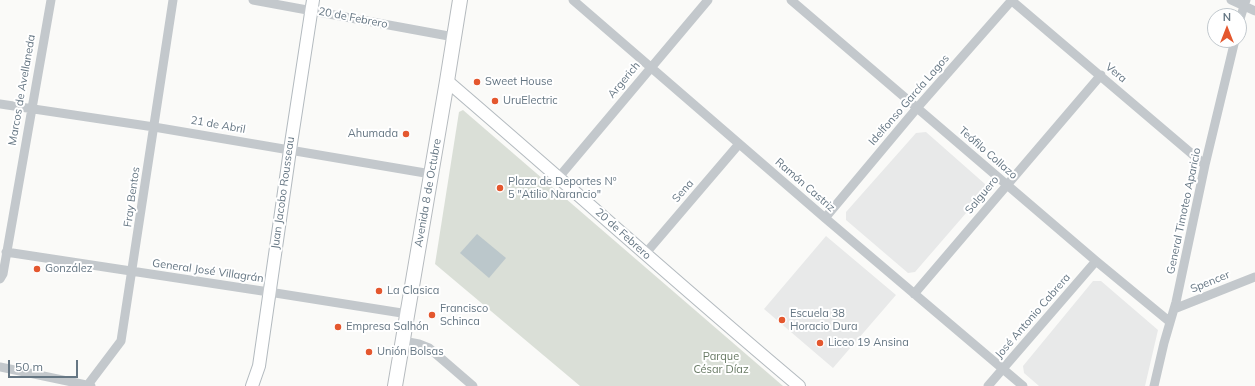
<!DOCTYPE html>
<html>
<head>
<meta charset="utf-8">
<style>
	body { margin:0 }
	#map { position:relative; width:1255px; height:386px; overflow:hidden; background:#fafaf8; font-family:Mulish,sans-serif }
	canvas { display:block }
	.north { position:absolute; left:1207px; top:8px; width:40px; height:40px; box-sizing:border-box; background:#fff; border:1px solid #c1c8cd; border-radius:50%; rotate:0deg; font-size:11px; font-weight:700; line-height:16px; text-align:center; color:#657683 }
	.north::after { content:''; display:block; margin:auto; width:14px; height:18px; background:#e4572e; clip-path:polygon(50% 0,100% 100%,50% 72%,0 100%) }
	.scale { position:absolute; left:8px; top:360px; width:70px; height:18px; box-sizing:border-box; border:2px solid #657683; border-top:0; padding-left:5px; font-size:12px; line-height:14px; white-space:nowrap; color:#657683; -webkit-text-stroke:3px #fff; paint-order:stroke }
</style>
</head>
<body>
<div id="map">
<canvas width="1255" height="386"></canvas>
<div class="north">N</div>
<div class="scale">50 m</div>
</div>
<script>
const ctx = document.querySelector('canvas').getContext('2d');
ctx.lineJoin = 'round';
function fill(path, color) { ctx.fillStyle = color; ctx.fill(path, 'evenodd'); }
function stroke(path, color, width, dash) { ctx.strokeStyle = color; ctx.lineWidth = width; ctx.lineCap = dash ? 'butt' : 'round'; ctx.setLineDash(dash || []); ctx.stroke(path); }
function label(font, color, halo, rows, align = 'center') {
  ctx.font = font + ' Mulish,sans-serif'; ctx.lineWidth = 4; ctx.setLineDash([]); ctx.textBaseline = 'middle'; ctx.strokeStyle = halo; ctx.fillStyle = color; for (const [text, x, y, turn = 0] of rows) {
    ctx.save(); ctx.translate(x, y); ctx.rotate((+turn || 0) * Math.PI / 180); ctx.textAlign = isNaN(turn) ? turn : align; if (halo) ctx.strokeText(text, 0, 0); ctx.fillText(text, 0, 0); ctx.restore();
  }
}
fill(new Path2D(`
	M926,132l59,52 1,6 -71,82 -7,1 -62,-53v-8l70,-79z
	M826,236l70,59 -63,73 -69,-59z
	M1093,281h8l57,49 -13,56h-106l-15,-13 -1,-7z`), '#e8e9e9');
fill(new Path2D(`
	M463,110l320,276h-203l-145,-122 24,-152z`), '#dadfd7');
fill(new Path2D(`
	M477,234l29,24 -17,20 -29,-25z`), '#bbc7cb');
const secondary = new Path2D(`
	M447,81c118,101 233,205 352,305
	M252,386l7,-20 31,-216 23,-150`);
const primary = new Path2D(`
	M395,386l52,-305 13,-81`);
stroke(secondary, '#b3babf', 14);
stroke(primary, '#b5babe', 16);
stroke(new Path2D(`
	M253,0l201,37
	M573,0l252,218 198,168
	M791,0l305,261 74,61
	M1011,0l194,165
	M1231,0l24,11
	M1239,22l7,-22
	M0,104l154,23 277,47
	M559,177l149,-177
	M825,218l92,-110 95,-108
	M6,252l263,40 139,22
	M645,254l94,-110
	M0,279l3,-5 48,-274
	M914,294l187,-219
	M1174,309l81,-32
	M403,341l16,3 10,4 44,38
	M0,367l91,19
	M87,386l34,-45 52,-341
	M988,386l108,-125
	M1154,386l10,-43 12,-41 29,-137 30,-125`), '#c3c8cc', 9);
stroke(secondary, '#fff', 12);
stroke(primary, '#fff', 14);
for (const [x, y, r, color] of [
	[477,82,4,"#e4572e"],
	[495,101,4,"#e4572e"],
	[406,134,4,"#e4572e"],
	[500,188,4,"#e4572e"],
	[37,269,4,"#e4572e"],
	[379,291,4,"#e4572e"],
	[432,315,4,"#e4572e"],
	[782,320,4,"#e4572e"],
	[338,327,4,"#e4572e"],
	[820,343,4,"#e4572e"],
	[369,352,4,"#e4572e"]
]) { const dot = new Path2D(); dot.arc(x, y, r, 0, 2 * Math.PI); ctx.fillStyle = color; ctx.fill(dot); stroke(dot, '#fff', 1.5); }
label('11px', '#657683', '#fff', [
	["20 de Febrero",353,18,11],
	["Vera",1116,73,40],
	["Argerich",624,80,-50],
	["Marcos de Avellaneda",22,90,-80],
	["Idelfonso García Lagos",909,100,-49],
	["21 de Abril",218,125,10],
	["Teófilo Collazo",988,153,41],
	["Ramón Castriz",805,185,41],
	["Sena",683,191,-49],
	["Juan Jacobo Rousseau",283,193,-82],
	["Avenida 8 de Octubre",428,193,-80],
	["Salguero",982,195,-50],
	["Fray Bentos",132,197,-82],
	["General Timoteo Aparicio",1184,211,-78],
	["20 de Febrero",623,234,42],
	["General José Villagrán",208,271,8],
	["Spencer",1210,282,-22],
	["José Antonio Cabrera",1033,316,-49]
]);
label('11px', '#657683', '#fff', [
	["Sweet House",485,82],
	["UruElectric",503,101],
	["Ahumada",398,134,"right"],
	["Plaza de Deportes Nº",508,182],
	["5 \"Atilio Narancio\"",508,195],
	["González",45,269],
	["La Clasica",387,291],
	["Francisco",440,309],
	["Schinca",440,322],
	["Escuela 38",790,314],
	["Horacio Dura",790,327],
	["Empresa Salhón",346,327],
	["Liceo 19 Ansina",828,343],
	["Unión Bolsas",377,352]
], 'left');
label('11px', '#687a64', '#fff', [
	["Parque",721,357],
	["César Díaz",721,370]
]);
</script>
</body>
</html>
